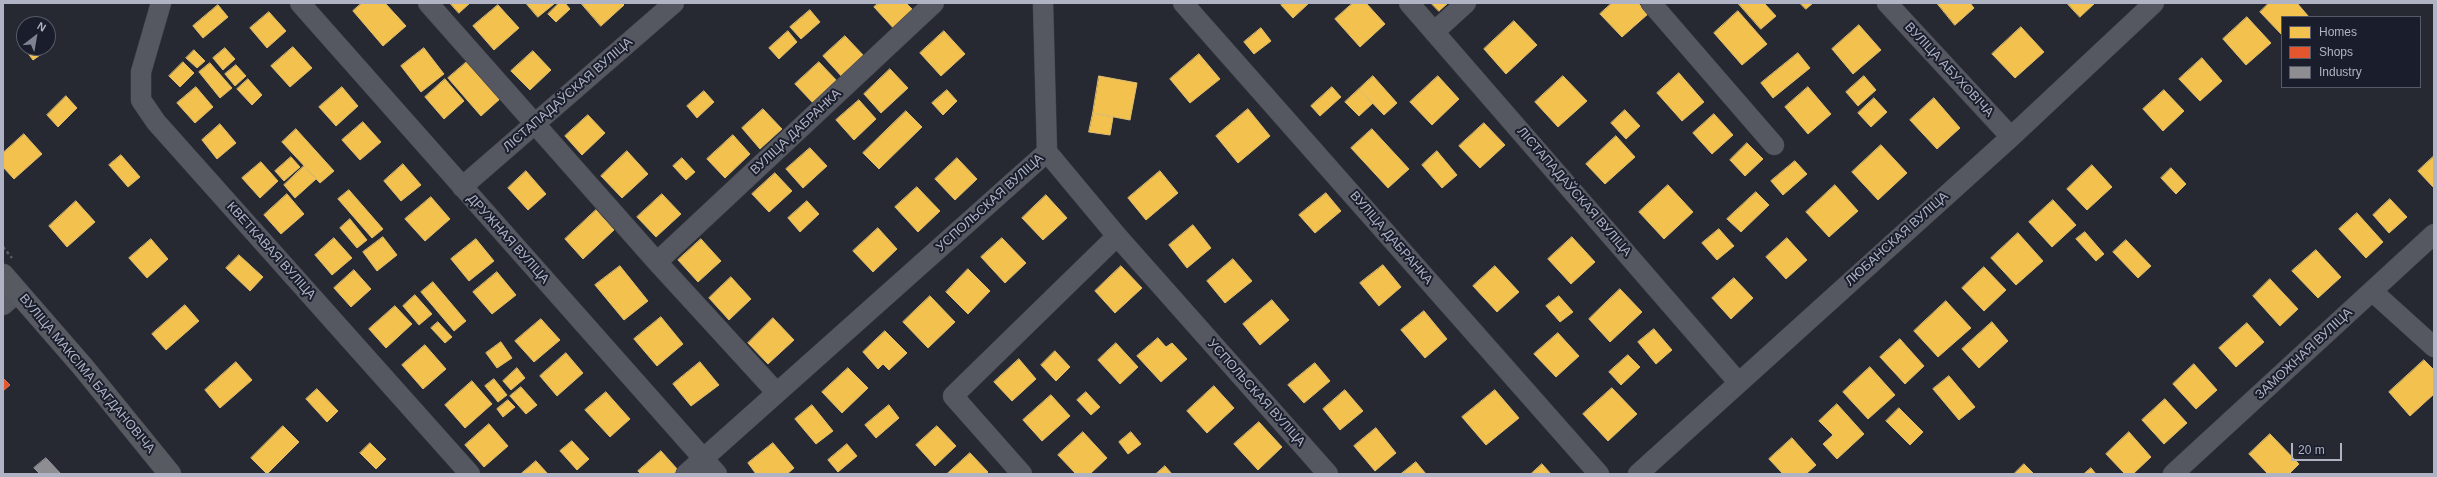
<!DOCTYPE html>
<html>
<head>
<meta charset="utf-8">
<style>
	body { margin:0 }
	#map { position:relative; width:2437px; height:477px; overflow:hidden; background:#262932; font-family:Arial,sans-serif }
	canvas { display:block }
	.frame { position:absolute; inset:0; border:4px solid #afb3c4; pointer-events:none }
	.legend { position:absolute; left:2281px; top:16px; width:140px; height:72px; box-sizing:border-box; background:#1a1e2c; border:1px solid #565a69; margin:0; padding:5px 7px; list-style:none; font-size:12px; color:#afb3c4 }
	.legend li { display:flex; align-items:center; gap:8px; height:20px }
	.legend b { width:20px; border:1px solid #565a69 }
	.north { position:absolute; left:16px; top:16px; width:40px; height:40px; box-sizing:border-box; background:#1a1e2c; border:1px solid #565a69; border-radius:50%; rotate:31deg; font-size:11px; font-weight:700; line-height:16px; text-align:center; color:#afb3c4 }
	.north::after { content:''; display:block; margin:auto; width:14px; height:18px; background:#7f8391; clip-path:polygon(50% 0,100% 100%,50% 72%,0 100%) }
	.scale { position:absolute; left:2291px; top:443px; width:51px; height:18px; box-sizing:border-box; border:2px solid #afb3c4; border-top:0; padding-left:5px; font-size:12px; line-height:14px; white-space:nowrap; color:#afb3c4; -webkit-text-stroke:3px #1a1e2c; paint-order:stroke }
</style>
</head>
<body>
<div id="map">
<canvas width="2437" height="477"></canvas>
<div class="frame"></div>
<ul class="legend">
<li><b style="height:11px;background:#f2c14e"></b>Homes</li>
<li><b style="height:11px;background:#e4572e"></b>Shops</li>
<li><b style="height:11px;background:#8d8d92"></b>Industry</li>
</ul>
<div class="north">N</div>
<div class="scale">20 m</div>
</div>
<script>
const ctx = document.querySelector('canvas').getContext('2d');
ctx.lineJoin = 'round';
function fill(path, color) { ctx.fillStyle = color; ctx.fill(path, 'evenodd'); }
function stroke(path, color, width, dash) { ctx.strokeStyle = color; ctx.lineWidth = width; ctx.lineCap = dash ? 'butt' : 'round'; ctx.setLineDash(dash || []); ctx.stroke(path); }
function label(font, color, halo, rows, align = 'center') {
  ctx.font = font + ' Arial,sans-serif'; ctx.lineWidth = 4; ctx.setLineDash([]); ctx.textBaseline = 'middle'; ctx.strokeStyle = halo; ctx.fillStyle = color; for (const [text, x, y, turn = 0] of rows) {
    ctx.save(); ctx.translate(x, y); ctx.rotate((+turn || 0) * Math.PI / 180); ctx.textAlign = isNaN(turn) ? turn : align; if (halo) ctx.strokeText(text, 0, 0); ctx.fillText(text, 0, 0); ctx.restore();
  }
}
const homes = new Path2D(`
	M362,3h23l21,23 -23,20 -30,-35z
	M450,3h20l-11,10z
	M526,3h27l1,1 -16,13z
	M559,3h6l5,6 -14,13 -8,-8z
	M581,3h41l2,2 -23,21z
	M879,3h27l10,10 -20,18 -22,-24z
	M1284,3h25l-16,15 -12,-13z
	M1353,3h13l19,21 -25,23 -25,-28z
	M1431,3h17l-9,8z
	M1612,3h26l10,11 -26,23 -22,-23z
	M1738,3h26l12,13 -15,13z
	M1800,3h13l-7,6z
	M1937,3h33l4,5 -19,17z
	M2067,3h28l-15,14z
	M2269,3h28l12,14h-27v18l-22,-23z
	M218,5l10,12 -25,21 -10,-12z
	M498,5l21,23 -25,22 -21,-24z
	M810,10l10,12 -19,17 -11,-12z
	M1738,11l29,33 -25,21 -28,-32z
	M269,12l17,19 -19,17 -17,-20z
	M2247,17l24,26 -25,22 -23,-26z
	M1514,21l23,24 -31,29 -22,-25z
	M1859,25l22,25 -28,24 -21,-25z
	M2021,27l23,25 -29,26 -23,-24z
	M1261,28l10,13 -17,13 -10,-12z
	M788,31l9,11 -18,17 -10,-11z
	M944,31l21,23 -24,22 -21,-23z
	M24,35v13h24v-8l5,6 -20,14 -15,-20z
	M845,36l20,21 -22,21 -20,-22z
	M293,47l19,21 -22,19 -19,-21z
	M225,48l10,11 -12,11 -10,-12z
	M424,48l20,26 -23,18 -20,-26z
	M194,50l11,11 -8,7 -11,-10z
	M533,51l18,19 -21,20 -19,-19z
	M1798,53l12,15 -37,30 -12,-15z
	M1199,54l21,25 -30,24 -20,-24z
	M2202,58l20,23 -22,20 -21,-22z
	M469,60l32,38 -20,18 -33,-38z
	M183,62l11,11 -14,14 -11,-11z
	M819,62l19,20 -24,22 -19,-20z
	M210,63l22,25 -12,10 -21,-26z
	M236,65l10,11 -11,10 -10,-12z
	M890,69l18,19 -27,25 -17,-19z
	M1679,73l25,29 -22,19 -25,-28z
	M1099,76l38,7 -7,37 -37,-7z
	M1373,76l24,27 -13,12 -25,-26z
	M1438,76l21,23 -27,26 -22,-23z
	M1563,76l24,25 -29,26 -23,-25z
	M1864,76l12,14 -18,16 -12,-14z
	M248,79l14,16 -10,10 -15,-16z
	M445,79l19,22 -20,18 -19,-22z
	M196,87l17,20 -18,16 -18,-20z
	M342,87l16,19 -22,20 -17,-19z
	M1332,87l9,10 -21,19 -9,-10z
	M1808,87l23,27 -23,20 -23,-27z
	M1359,89l14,14 -14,13 -14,-14z
	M947,90l10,11 -14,14 -11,-12z
	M2164,90l20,21 -21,20 -20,-22z
	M704,91l10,11 -17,16 -10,-12z
	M66,96l11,12 -19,19 -11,-12z
	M1874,98l13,14 -16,15 -13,-14z
	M1934,98l26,30 -23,21 -27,-29z
	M859,100l17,19 -22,21 -18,-20z
	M763,109l19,20 -22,20 -18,-21z
	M1248,109l22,27 -32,27 -22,-27z
	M1625,110l15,16 -14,13 -15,-16z
	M906,111l16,16 -43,42 -16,-16z
	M1093,113l20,4 -3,18 -21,-3z
	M1714,114l19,21 -21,19 -19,-21z
	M588,115l17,18 -23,22 -17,-19z
	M363,122l18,20 -21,18 -18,-20z
	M1484,123l21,22 -25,23 -21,-22z
	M220,124l16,19 -19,16 -15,-19z
	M296,129l38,42 -14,12 -38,-41z
	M1372,129l37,40 -21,19 -37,-40z
	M24,134l18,20 -28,25 -11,-12v-14z
	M733,135l17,19 -25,24 -18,-19z
	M1616,136l19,21 -30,27 -19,-20z
	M1747,143l16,16 -18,17 -15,-16z
	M1881,145l26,28 -29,27 -26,-28z
	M810,148l17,18 -24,22 -17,-19z
	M627,151l21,23 -26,24 -21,-22z
	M1437,151l20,24 -15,13 -20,-23z
	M121,155l19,22 -12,10 -19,-22z
	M291,157l9,10 -16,14 -9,-10z
	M2433,157l1,1v30l-16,-17z
	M682,158l13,14 -9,8 -13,-14z
	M957,158l20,21 -22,21 -20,-21z
	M1795,161l12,13 -24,21 -12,-14z
	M261,162l17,19 -18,17 -18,-20z
	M403,164l18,21 -20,16 -17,-20z
	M2092,165l20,22 -25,23 -20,-21z
	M304,166l12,13 -21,19 -11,-13z
	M2171,168l15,16 -10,10 -15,-16z
	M526,171l20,23 -18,16 -20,-22z
	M1160,171l18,22 -32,27 -18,-22z
	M775,173l17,18 -23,21 -17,-18z
	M1668,185l25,27 -29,27 -25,-27z
	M1835,185l23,26 -29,26 -23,-25z
	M917,187l23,24 -22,21 -23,-25z
	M349,190l34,39 -11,9 -34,-39z
	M1756,192l13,13 -28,27 -14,-13z
	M1326,193l15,18 -26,22 -16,-18z
	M287,194l17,20 -23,20 -17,-19z
	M662,194l19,20 -25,23 -19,-20z
	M1046,195l21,23 -24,22 -21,-22z
	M431,197l19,22 -25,22 -20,-22z
	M2390,199l17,18 -18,16 -16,-18z
	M2053,200l23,25 -24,22 -23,-25z
	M76,201l19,21 -28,25 -18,-21z
	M807,201l12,13 -19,18 -12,-14z
	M596,210l18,20 -31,29 -18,-20z
	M2357,213l26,29 -17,16 -27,-29z
	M350,219l17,21 -10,8 -17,-20z
	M1193,225l18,23 -24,20 -18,-23z
	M878,228l19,21 -24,23 -20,-21z
	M1719,229l15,17 -17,14 -15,-17z
	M2085,232l19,22 -8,7 -20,-22z
	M2018,233l25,28 -27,24 -25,-27z
	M383,237l14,18 -20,16 -14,-19z
	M1572,237l23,25 -24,22 -23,-25z
	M334,238l18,20 -20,17 -17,-20z
	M1002,238l24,25 -21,20 -24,-26z
	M1787,238l20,22 -21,19 -20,-22z
	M151,239l17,20 -21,19 -18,-20z
	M476,239l18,22 -25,20 -18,-22z
	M701,239l20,22 -23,21 -20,-22z
	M2126,240l25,26 -13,12 -25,-26z
	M2316,250l25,27 -23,21 -26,-27z
	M239,255l24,22 -13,14 -24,-23z
	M1233,259l19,22 -27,22 -18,-22z
	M1383,265l18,22 -22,19 -19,-23z
	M620,266l28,35 -24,19 -29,-35z
	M1121,266l21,22 -27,25 -20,-22z
	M1495,266l24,26 -22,20 -24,-26z
	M1984,267l22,23 -22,21 -22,-23z
	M968,269l22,22 -22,23 -22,-22z
	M354,270l17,19 -20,18 -17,-19z
	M497,272l19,23 -24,19 -19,-22z
	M731,277l20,22 -22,21 -20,-22z
	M1734,278l19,20 -22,21 -19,-21z
	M2270,279l28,30 -18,17 -27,-30z
	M433,282l33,39 -12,10 -33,-39z
	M1620,289l22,23 -32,30 -21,-23z
	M415,295l17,19 -13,11 -16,-19z
	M930,296l25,26 -27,26 -25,-26z
	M1559,296l14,16 -13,10 -14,-16z
	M1272,300l17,20 -29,25 -17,-21z
	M1946,301l25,27 -33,29 -24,-26z
	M185,305l14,16 -33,29 -14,-16z
	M395,306l17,18 -26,24 -17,-19z
	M1424,311l23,28 -22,19 -24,-28z
	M661,317l22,27 -26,22 -23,-27z
	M773,318l21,22 -26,24 -20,-21z
	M541,319l19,21 -26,22 -19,-21z
	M438,322l14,15 -7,6 -14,-15z
	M1992,322l16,19 -29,27 -17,-19z
	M2247,323l17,19 -28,25 -17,-19z
	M1654,329l18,21 -16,14 -18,-22z
	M885,331l22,22 -18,17 -6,-6 -5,5 -15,-17z
	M1558,333l21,23 -23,21 -22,-23z
	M1158,338l8,9 6,-4 15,16 -26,23 -24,-26z
	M1900,339l24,27 -19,18 -25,-27z
	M501,342l11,16 -15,10 -11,-15z
	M1116,343l22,24 -18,17 -22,-24z
	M425,345l21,24 -23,20 -21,-24z
	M1055,351l15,16 -14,14 -15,-16z
	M566,353l17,20 -26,23 -17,-20z
	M1628,355l12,12 -19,18 -12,-13z
	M1019,359l17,20 -24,22 -18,-19z
	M2424,360l10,10v24l-24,22 -21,-24z
	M236,362l16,18 -32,28 -15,-18z
	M700,362l19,23 -28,21 -18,-22z
	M1315,363l15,18 -26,22 -16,-18z
	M2194,364l23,26 -21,19 -23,-25z
	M1870,367l25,28 -27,24 -25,-27z
	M517,368l8,10 -14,12 -8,-9z
	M848,368l20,20 -26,25 -20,-21z
	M1949,376l26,31 -16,13 -26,-31z
	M494,379l13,16 -9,7 -13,-16z
	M472,381l20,23 -27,24 -20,-23z
	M1214,386l20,22 -27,25 -20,-22z
	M521,387l16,18 -11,9 -16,-18z
	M1612,388l25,26 -29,27 -25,-27z
	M317,389l21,22 -11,11 -21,-23z
	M1345,390l18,21 -23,19 -17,-21z
	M1495,390l24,28 -33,27 -24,-28z
	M606,392l24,27 -20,18 -25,-27z
	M1086,392l14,15 -9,8 -14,-15z
	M1051,395l19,21 -28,25 -19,-21z
	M2165,399l22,24 -23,21 -22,-24z
	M508,400l7,7 -12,10 -6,-8z
	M1837,404l27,30 -27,25 -14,-15 10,-9 -14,-14z
	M812,405l21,26 -17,13 -21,-25z
	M889,405l10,13 -23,20 -11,-13z
	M1899,408l24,24 -13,13 -24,-24z
	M1259,422l23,25 -24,23 -24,-26z
	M489,424l19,22 -24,21 -19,-22z
	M283,426l16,16 -32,32 -16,-16z
	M937,426l19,20 -21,20 -19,-21z
	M1376,428l20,25 -21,18 -21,-25z
	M1083,432l24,26 -17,16h-14l-18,-19z
	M1131,432l10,12 -13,10 -9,-12z
	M2129,432l22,25 -18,17h-8l-19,-20z
	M2270,434l29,30 -10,10h-21l-19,-20z
	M1792,438l24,27 -10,9h-23l-14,-15z
	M572,441l17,18 -12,11 -17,-19z
	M370,443l16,16 -10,10 -16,-16z
	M773,443l21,25 -7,6h-31l-8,-11z
	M847,444l10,12 -19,16 -10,-12z
	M661,451l17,19 -5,4h-32l-3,-3z
	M970,453l18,19 -2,2h-39z
	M536,461l12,13h-27z
	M1416,462l10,12h-25z
	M1542,464l9,10h-20z
	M2024,464l10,10h-20z
	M1165,466l7,8h-16z
	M2091,468l5,6h-12z`);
fill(homes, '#f2c14e');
stroke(homes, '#debd71', 1);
const shops = new Path2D(`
	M3,378l7,7 -7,6z`);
fill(shops, '#e4572e');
stroke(shops, '#d4735b', 1);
const industry = new Path2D(`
	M46,458l15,16h-21l-6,-6z`);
fill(industry, '#8d8d92');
stroke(industry, '#9798a1', 1);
const minor = new Path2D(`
	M161,3l-20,69v28l15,22 314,352
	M300,3l417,471
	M428,3l229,259 120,131
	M1043,3l4,149
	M1183,3l416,471
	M1409,3l329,379
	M1651,3l123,142
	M1887,3l124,134
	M1434,32l32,-29
	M462,187l212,-184
	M657,262l277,-259
	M2372,291l62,56
	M3,305l15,-13
	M686,474l361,-322 70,84 211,238
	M1022,474l-69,-78 164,-160
	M1638,474l373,-337 143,-134
	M2173,474l261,-240`);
const major = new Path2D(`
	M3,275l80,92 87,107`);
stroke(minor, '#42444b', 21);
stroke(major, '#43464f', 23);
stroke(new Path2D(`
	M3,247l9,11`), '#595c65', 2.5, [3, 3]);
stroke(minor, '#565861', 20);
stroke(major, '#585a62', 22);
label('13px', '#afb3c4', '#1a1e2c', [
	["ВУЛІЦА АБУХОВІЧА",1949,70,47],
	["ЛІСТАПАДАЎСКАЯ ВУЛІЦА",568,95,-41],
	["ВУЛІЦА ДАБРАНКА",796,132,-43],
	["ЛІСТАПАДАЎСКАЯ ВУЛІЦА",1574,192,49],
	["УСПОЛЬСКАЯ ВУЛІЦА",990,203,-42],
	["ВУЛІЦА ДАБРАНКА",1391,238,49],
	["ДРУЖНАЯ ВУЛІЦА",508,239,48],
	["ЛЮБАНСКАЯ ВУЛІЦА",1897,239,-42],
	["КВЕТКАВАЯ ВУЛІЦА",271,251,48],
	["ЗАМОЖНАЯ ВУЛІЦА",2304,354,-43],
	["ВУЛІЦА МАКСІМА БАГДАНОВІЧА",87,374,50],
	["УСПОЛЬСКАЯ ВУЛІЦА",1256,393,48]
]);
</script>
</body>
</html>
